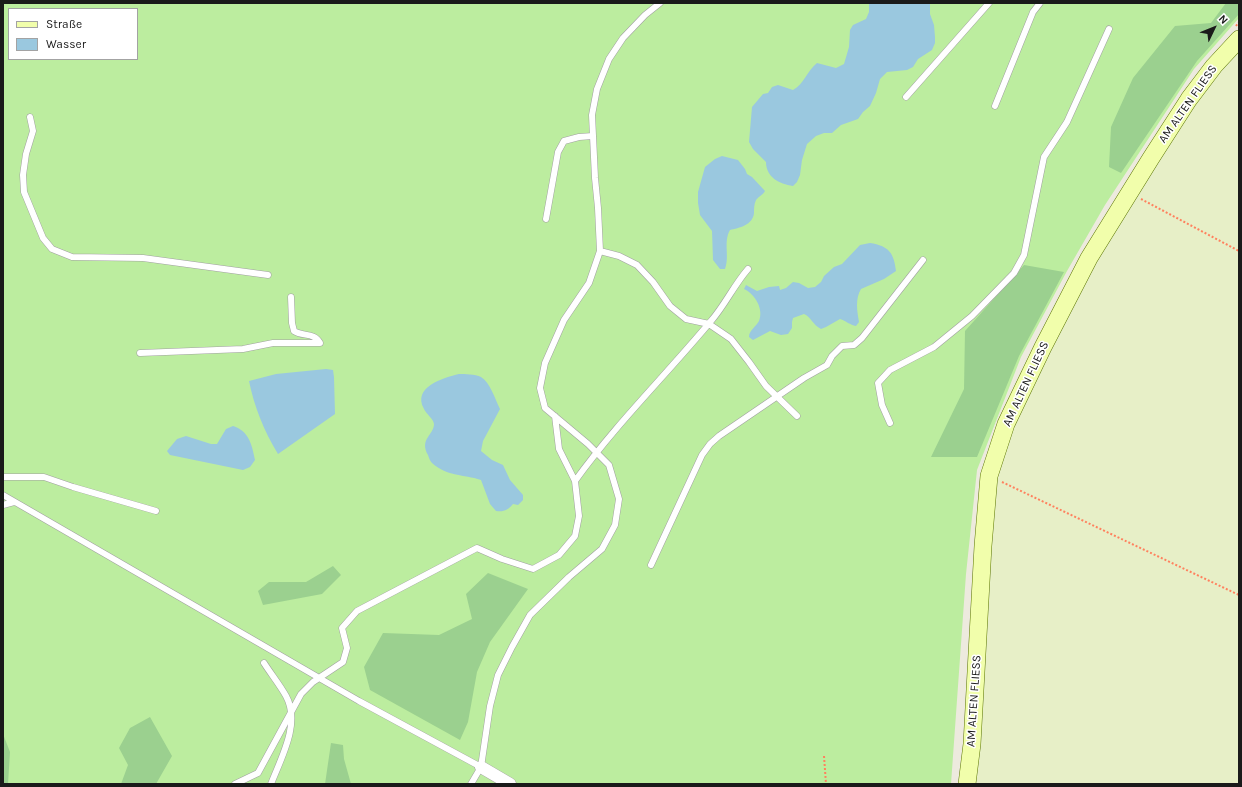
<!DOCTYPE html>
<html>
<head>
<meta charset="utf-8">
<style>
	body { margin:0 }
	#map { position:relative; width:1242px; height:787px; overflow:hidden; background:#edeade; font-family:Karla,sans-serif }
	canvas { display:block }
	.frame { position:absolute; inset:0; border:4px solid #1a1a1a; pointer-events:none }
	.legend { position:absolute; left:8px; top:8px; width:130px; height:52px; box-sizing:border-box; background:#fff; border:1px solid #a3a3a3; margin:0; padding:5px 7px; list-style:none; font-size:12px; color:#1a1a1a }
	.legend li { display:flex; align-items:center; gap:8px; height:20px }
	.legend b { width:20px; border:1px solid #a3a3a3 }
	.north { position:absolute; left:1194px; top:8px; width:40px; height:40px; -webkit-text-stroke:3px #fff; paint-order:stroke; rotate:47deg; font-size:11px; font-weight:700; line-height:16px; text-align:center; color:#1a1a1a }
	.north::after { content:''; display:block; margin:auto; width:14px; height:18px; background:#1a1a1a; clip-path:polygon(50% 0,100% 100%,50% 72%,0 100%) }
</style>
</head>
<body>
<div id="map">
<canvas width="1242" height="787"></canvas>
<div class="frame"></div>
<ul class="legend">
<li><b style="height:5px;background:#f1feab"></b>Straße</li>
<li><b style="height:11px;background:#9ac8df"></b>Wasser</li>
</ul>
<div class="north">N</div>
</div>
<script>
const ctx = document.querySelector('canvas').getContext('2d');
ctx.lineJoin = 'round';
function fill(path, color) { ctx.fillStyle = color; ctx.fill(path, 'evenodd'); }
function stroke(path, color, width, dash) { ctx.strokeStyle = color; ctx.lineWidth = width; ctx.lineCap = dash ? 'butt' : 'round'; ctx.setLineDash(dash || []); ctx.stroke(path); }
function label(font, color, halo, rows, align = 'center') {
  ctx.font = font + ' Karla,sans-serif'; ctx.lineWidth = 3; ctx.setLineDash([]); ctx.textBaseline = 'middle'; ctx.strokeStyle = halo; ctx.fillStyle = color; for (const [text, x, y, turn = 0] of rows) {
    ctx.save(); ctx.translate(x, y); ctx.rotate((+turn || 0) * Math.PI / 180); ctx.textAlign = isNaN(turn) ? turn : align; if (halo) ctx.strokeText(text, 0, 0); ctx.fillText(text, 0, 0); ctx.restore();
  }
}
fill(new Path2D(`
	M1239,49v735h-264l16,-275 6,-36 14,-44 79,-161 118,-186z`), '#e7efc7');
fill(new Path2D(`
	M3,3h1236v15l-45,51 -89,136 -38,66 -46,86 -44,113 -11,104 -15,210h-948zM9,9h128v50h-128z`), '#bced9f');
fill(new Path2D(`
	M1226,3h13v11l-42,47 -76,112 -12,-6 2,-40 22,-49 42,-52 36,-3z
	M1024,265l40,7 -45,84 -42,101h-46l33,-68 1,-58z
	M333,566l8,9 -19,19 -59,11 -5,-14 11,-9h37z
	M488,573l40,16 -38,53 -13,30 -9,50 -8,18 -90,-50 -6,-23 19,-34 56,2 33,-16 -6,-25z
	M150,717l22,39 -16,28h-35l7,-19 -9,-17 11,-20z
	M3,734l7,18 -2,32h-5z
	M331,743l12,2 1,14 7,25h-26z`), '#9bd08f');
fill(new Path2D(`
	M869,3h61v11l4,11 1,12v6l-3,7 -14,9 -5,8 -6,3 -20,2 -7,7 -4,14 -6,13 -7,6 -5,7 -17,6 -9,8h-8l-8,3 -9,8 -5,16 -2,15 -3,7 -4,4c-14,-2 -27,-9 -27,-24l-13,-13 -4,-7 3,-35 11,-13 5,-1 4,-6 6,-2 15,5c11,-6 14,-19 24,-27l19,5 8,-4 5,-17 1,-17 3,-5 13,-6 3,-7z
	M722,156l16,4 7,9 2,5 5,3 13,14c-2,4 -6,5 -9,9 -2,4 -2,9 -2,13 -1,12 -15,15 -24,17 -7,12 0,26 -5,39h-5l-7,-9 -1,-29 -12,-16 -2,-12v-11l7,-25 10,-8z
	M870,243c19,3 24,10 26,28l-12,8 -23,10c-6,10 -4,22 -2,33l-3,4c-6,-1 -10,-5 -16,-7l-14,8 -5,2c-8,-4 -10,-12 -17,-15l-11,4 -1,4v6l-4,6 -7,1 -11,-4 -17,9 -4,-3c0,-7 7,-10 10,-16 5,-12 -4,-27 -15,-32l2,-4 11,6 12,-4 10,-1 1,4 6,-2 7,-6 6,1 9,5 7,-1 6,-5 3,-6 10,-9 8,-3 18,-19z
	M326,369l7,1 1,7 1,37 -57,40c-14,-23 -24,-48 -29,-73l27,-7z
	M459,374c6,0 16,0 22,3 9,5 14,22 19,32l-17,32 -2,10 11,9 11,5 7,15 13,15v5l-5,5 -5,-1c-5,6 -9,8 -17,7l-6,-7 -9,-24c-18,-6 -33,-3 -49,-17 -2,-2 -3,-5 -4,-8 -9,-16 6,-20 6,-31 -1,-6 -8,-10 -10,-15 -12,-22 19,-31 35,-35z
	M233,426c16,5 19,19 22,34l-5,7 -7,3 -73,-15 -3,-4 10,-12 9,-3 25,8h6l9,-15z`), '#9ac8df');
const service = new Path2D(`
	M906,97l83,-94
	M995,106l38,-94 7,-9
	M30,117l3,14 -7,23 -3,21 1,17 19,46 9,11 20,8 71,1 125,17
	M546,219l12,-67 6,-11 15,-4 14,-1
	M600,251l19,5 18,9 16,17 17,24 16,13 23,5 22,15 18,23 17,24 31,30
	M140,353l103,-4 30,-6h47c-6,-11 -17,-6 -26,-12l-2,-8 -1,-26
	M890,423l-8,-18 -4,-22 12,-13 44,-23 38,-31 42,-43 10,-18 20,-98 23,-35 42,-93
	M3,477h41l29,10 83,24
	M575,481c41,-57 91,-106 136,-160 14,-16 23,-36 37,-52
	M3,495l356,206 122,66
	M3,505l11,-3
	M651,565l51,-110 8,-11 9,-8 85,-58 23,-13 5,-9 10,-10 12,-1 8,-7 61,-78
	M264,663c7,11 16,22 22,33 15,27 -5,62 -15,88
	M235,784l23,-11 43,-79 12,-12 30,-20 4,-14 -5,-20 15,-17 120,-63 25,11 31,10 26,-14 16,-19 4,-20 -4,-35 -16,-32 -4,-33
	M471,784l10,-17 9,-61 8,-31 14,-28 18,-32 39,-38 33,-28 13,-24 4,-26 -10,-34 -21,-21 -43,-36 -5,-20 5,-25 19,-43 25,-37 11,-32 -2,-43 -3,-30 -3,-63 5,-26 12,-30 14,-21 22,-23 15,-12`);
const minor = new Path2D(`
	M481,767l29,17`);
const secondary = new Path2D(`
	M967,784l5,-40 11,-198 6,-70 17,-52 37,-77 46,-89 62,-100 38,-59 25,-33 25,-27`);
stroke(service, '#a1a1a1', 7);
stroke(minor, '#a1a1a1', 13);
stroke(secondary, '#597300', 18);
stroke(new Path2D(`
	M1236,26l3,-4
	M1141,199l98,52
	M1002,482l237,113
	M824,756l2,28`), '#ff815e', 2, [2, 2]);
stroke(service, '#fff', 6);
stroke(minor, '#fff', 12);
stroke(secondary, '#f1feab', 17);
label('12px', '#1a1a1a', '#fff', [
	["AM ALTEN FLIESS",1188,104,-55],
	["AM ALTEN FLIESS",1026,384,-65],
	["AM ALTEN FLIESS",974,701,-86]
]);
</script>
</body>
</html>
